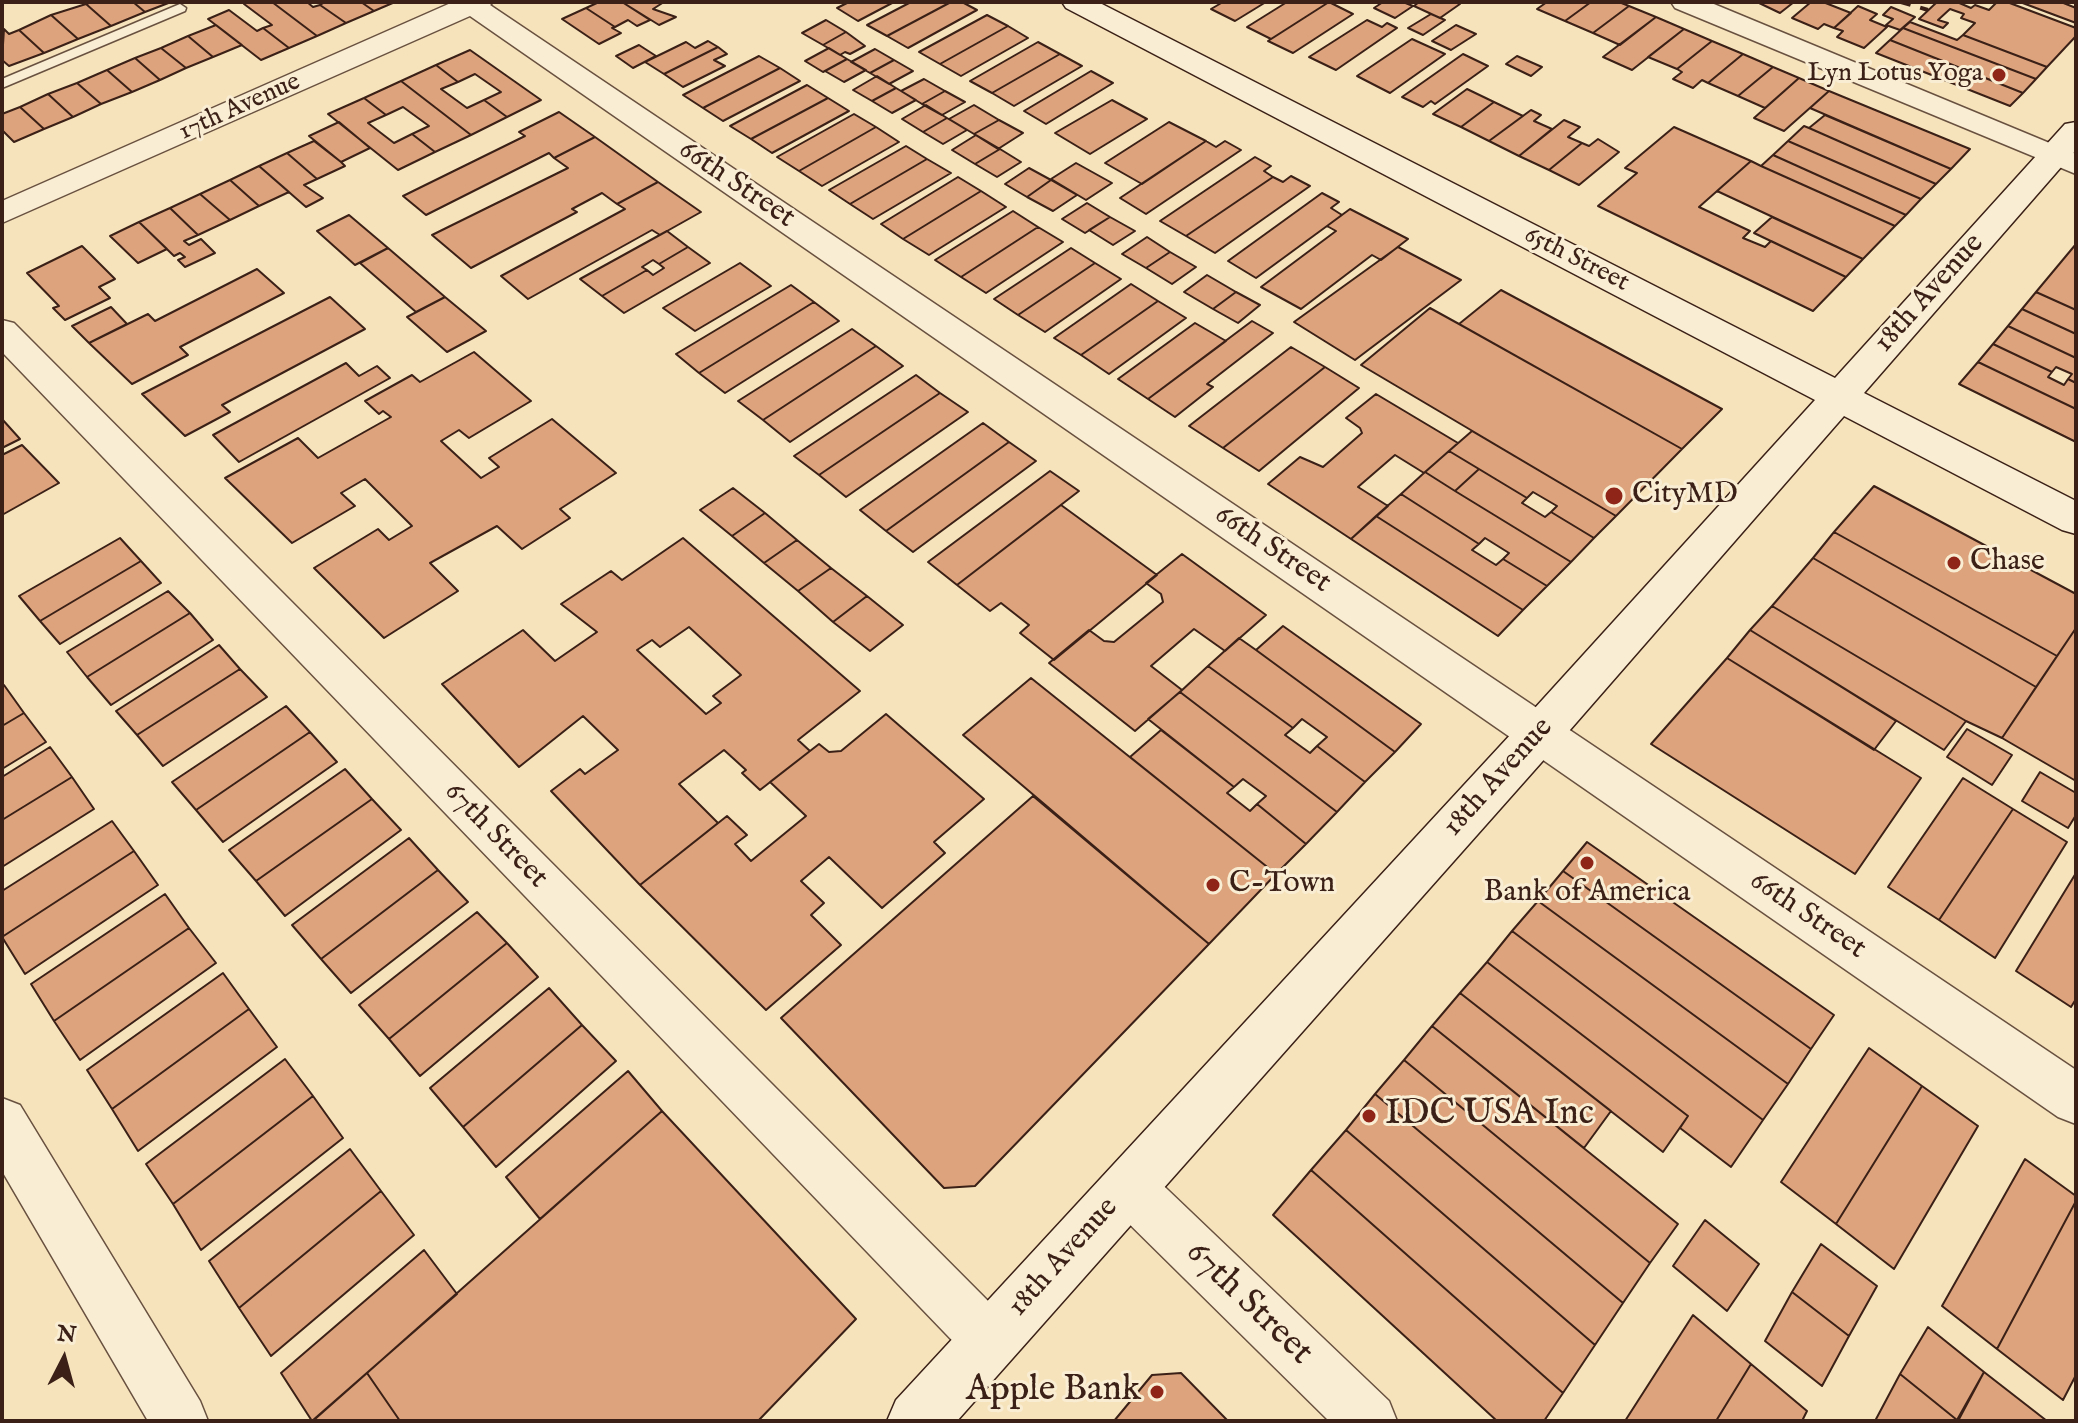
<!DOCTYPE html>
<html>
<head>
<meta charset="utf-8">
<style>
	body { margin:0 }
	#map { position:relative; width:2078px; height:1423px; overflow:hidden; background:#f6e3bc; font-family:"IM FELL English",serif }
	canvas { display:block }
	.frame { position:absolute; inset:0; border:4px solid #3a2016; pointer-events:none }
	.north { position:absolute; left:24px; top:1319px; width:80px; height:80px; -webkit-text-stroke:6px #f9edd3; paint-order:stroke; rotate:6deg; font-size:22px; font-weight:700; line-height:32px; text-align:center; color:#3a2016 }
	.north::after { content:''; display:block; margin:auto; width:28px; height:36px; background:#3a2016; clip-path:polygon(50% 0,100% 100%,50% 72%,0 100%) }
</style>
</head>
<body>
<div id="map">
<canvas width="2078" height="1423"></canvas>
<div class="frame"></div>
<div class="north">N</div>
</div>
<script>
const ctx = document.querySelector('canvas').getContext('2d');
ctx.lineJoin = 'round';
function fill(path, color) { ctx.fillStyle = color; ctx.fill(path, 'evenodd'); }
function stroke(path, color, width, dash) { ctx.strokeStyle = color; ctx.lineWidth = width; ctx.lineCap = dash ? 'butt' : 'round'; ctx.setLineDash(dash || []); ctx.stroke(path); }
function label(font, color, halo, rows, align = 'center') {
  ctx.font = font + ' "IM FELL English",serif'; ctx.lineWidth = 6; ctx.setLineDash([]); ctx.textBaseline = 'middle'; ctx.strokeStyle = halo; ctx.fillStyle = color; for (const [text, x, y, turn = 0] of rows) {
    ctx.save(); ctx.translate(x, y); ctx.rotate((+turn || 0) * Math.PI / 180); ctx.textAlign = isNaN(turn) ? turn : align; if (halo) ctx.strokeText(text, 0, 0); ctx.fillText(text, 0, 0); ctx.restore();
  }
}
const building = new Path2D(`
	M92,2h41l12,10 -34,14 -25,-22z
	M133,2h38l-26,10z
	M248,2h24l45,34 -28,12 -26,-20 9,-3 -28,-21z
	M272,2h35l6,5 7,-2 26,18 -29,13z
	M325,2h36l13,9 -28,12 -26,-18z
	M361,2h34l-21,9z
	M599,2h23l28,18 -13,6 -9,-6 -13,7 -29,-19z
	M622,2h42l-11,7 23,8 -17,8z
	M849,2h45l-36,19 -21,-13z
	M911,2h40l-64,34 -20,-11z
	M951,2h11l15,8 -69,38 -21,-12z
	M1223,2h43l-31,19 -24,-12z
	M1287,2h42l-58,37 -24,-12z
	M1329,2l24,12 -60,39 -25,-12z
	M1383,2h20l10,4 -18,12 -21,-10z
	M1419,2h36l5,2 -20,14 -26,-12z
	M1547,2h44l-26,19 -28,-12z
	M1591,2h28l10,4 -36,27 -28,-12z
	M1757,2h37l-14,11z
	M1811,2h12l28,11 -17,15 -10,-4 -6,5 -26,-11z
	M1937,2h20l14,6 4,-3 14,5 8,-8h10l69,26v8l-29,31 -84,-32 12,-12 -14,-5 3,-4 -14,-5 -12,11 10,3 -5,5 -24,-9z
	M2020,2h41l15,6v15z
	M86,4l25,22 -33,13 -27,-24z
	M1629,6l27,11 -36,28 -27,-12z
	M1858,6l19,8 -7,6 17,7 -23,21 -27,-11 6,-6 -9,-3z
	M1891,7l24,10 -15,13 -14,-5 7,-6 -10,-4z
	M586,8l29,19 -3,1 9,5 -22,11 -37,-25z
	M229,10l28,21 6,-3 26,20 -28,12 -53,-41z
	M1431,14l14,6 -22,15 -15,-7z
	M51,15l27,24 -34,14 -25,-23z
	M987,15l21,11 -68,38 -21,-12z
	M1656,17l28,12 -52,41 -29,-13z
	M826,20l20,12 -23,13 -21,-12z
	M1367,20l15,7 5,-4 10,5 -61,42 -27,-13z
	M1910,22l47,18 6,-5 84,32 -11,12 -133,-51z
	M216,25l26,20 -29,12 -25,-21z
	M1456,25l20,9 -25,16 -19,-9z
	M1008,26l20,12 -67,38 -21,-12z
	M1903,28l133,51 -13,14 -133,-53z
	M4,29l5,5 10,-4 25,23 -35,13 -7,-6z
	M1684,29l28,12 -35,28 -29,-12z
	M846,32l19,14 -15,8 -5,-2 -5,3 -17,-10z
	M188,36l25,21 -27,11 -25,-20z
	M1412,39l33,15 -55,39 -33,-17z
	M1890,40l133,53 -13,13 -134,-53z
	M708,41l10,6 -54,27 -19,-12 41,-20 9,6z
	M1712,41l31,13 -35,29 -6,-3 -9,8 -20,-9 9,-7 -5,-3z
	M1038,42l22,12 -68,39 -22,-12z
	M639,45l17,11 -23,12 -17,-12z
	M718,47l9,7 -13,6 11,6 -42,21 -19,-13z
	M161,48l25,20 -26,12 -25,-22z
	M829,48l18,11 -24,13 -18,-11z
	M875,49l19,11 -24,13 -19,-11z
	M470,50l71,50 -34,17 -23,-17 17,-8 -26,-18 -17,8 -22,-17z
	M1060,54l22,12 -68,40 -22,-13z
	M1463,54l25,12 -53,38 -4,-3 -8,6 -21,-10z
	M1743,54l30,13 -35,29 -30,-13z
	M759,56l21,12 -77,40 -20,-13z
	M1517,56l25,11 -11,9 -25,-12z
	M135,58l25,22 -28,12 -25,-22z
	M847,59l19,11 -22,12 -19,-11z
	M894,60l19,11 -24,13 -19,-11z
	M436,65l22,17 -17,7 26,19 17,-8 23,17 -36,18 -70,-54z
	M1773,67l26,11 -34,30 -27,-12z
	M780,68l20,13 -77,40 -20,-13z
	M107,70l25,22 -31,12 -24,-21z
	M1091,71l22,12 -67,41 -22,-13z
	M877,76l19,12 -24,13 -19,-11z
	M1799,78l30,13 -45,40 -30,-13z
	M924,79l21,12 -23,13 -21,-13z
	M401,81l70,54 -36,17 -23,-18 17,-8 -26,-19 -17,8 -22,-17z
	M77,83l24,21 -28,13 -25,-23z
	M807,85l21,13 -77,41 -21,-13z
	M896,88l20,12 -24,13 -20,-12z
	M1467,89l27,13 -33,25 -28,-13z
	M945,91l20,11 -23,13 -20,-11z
	M1829,91l141,58 -19,20 -141,-61z
	M48,94l25,23 -29,12 -24,-22z
	M364,98l22,17 -18,8 26,20 18,-9 23,18 -37,18 -70,-56z
	M828,98l21,13 -77,42 -21,-14z
	M1112,100l35,19 -57,35 -35,-21z
	M1494,102l29,14 -34,25 -28,-14z
	M926,105l21,13 -24,14 -21,-13z
	M974,105l25,15 -25,14 -25,-15z
	M20,107l24,22 -30,13 -12,-12v-16z
	M1531,110l10,5 -7,6 18,8 -33,27 -30,-15z
	M559,112l36,25 -41,21 -5,-5 -123,62 -23,-19 122,-60 -6,-4z
	M854,114l22,13 -77,44 -22,-14z
	M1825,115l126,54 -15,15 -127,-56z
	M947,118l20,12 -24,14 -20,-12z
	M999,120l24,13 -25,16 -24,-15z
	M1564,120l16,7 -12,10 14,6 -33,27 -30,-14z
	M339,122l31,26 -29,14 -32,-26z
	M1169,122l37,19 -64,43 -37,-21z
	M1804,126l5,2 127,56 -15,15 -133,-58z
	M876,127l23,15 -77,44 -23,-15z
	M1674,127l77,34 -52,46 51,24 -7,7 22,9 6,-6 75,36 -33,34 -215,-105 39,-33 -12,-5z
	M976,135l24,14 -25,15 -23,-14z
	M595,137l63,45 -41,22 -15,-11 -30,16 5,3 -106,56 -39,-33 136,-67 -14,-10z
	M1598,139l21,13 -40,33 -30,-15 33,-27 7,3z
	M314,141l27,21 4,4 -28,13 -30,-26z
	M1206,141l10,6 9,-6 16,9 -95,64 -26,-16z
	M1788,141l133,58 -15,16 -133,-60z
	M906,146l21,13 -77,45 -21,-14z
	M1000,149l21,13 -24,15 -22,-13z
	M287,153l30,26 -13,6 19,13 -17,9 -47,-41z
	M1773,155l133,60 -11,11 -134,-60z
	M1255,157l16,9 -7,5 9,6 -87,59 -26,-15z
	M927,159l24,14 -78,46 -23,-15z
	M1751,161l10,5 134,60 -32,33 -146,-68z
	M1076,163l36,20 -26,17 -35,-21z
	M259,166l30,26 -30,14 -29,-26z
	M1029,168l22,12 -24,17 -22,-13z
	M1291,176l19,10 -95,67 -29,-17 87,-59 10,5z
	M958,177l23,14 -78,48 -22,-15z
	M230,180l29,26 -29,14 -30,-26z
	M1051,180l26,15 -24,16 -26,-14z
	M658,182l43,30 -41,23 -8,-5 -124,69 -27,-23 124,-67 -8,-5z
	M981,191l25,16 -77,48 -26,-16z
	M1322,193l17,9 -8,6 11,7 -86,63 -28,-17z
	M200,194l30,26 -32,15 -28,-27z
	M1087,203l23,14 -25,16 -23,-14z
	M170,208l28,27 -14,6 5,4 12,-6 14,14 -30,14 -7,-7 7,-3 -5,-4 -6,3 -35,-34z
	M1350,209l58,30 -27,21 -9,-5 -71,54 -40,-22 75,-56 -9,-5z
	M1013,211l25,16 -77,50 -26,-17z
	M349,215l39,33 -33,17 -38,-34z
	M1110,217l25,14 -22,14 -24,-15z
	M1772,217l91,42 -17,18 -92,-44z
	M139,222l28,27 -29,14 -28,-27z
	M1038,227l25,15 -77,51 -25,-16z
	M667,231l21,16 -29,17 -6,-4 -11,7 5,3 -45,26 -22,-17z
	M1147,237l23,15 -24,16 -24,-14z
	M2076,244v66l-40,-18z
	M82,246l33,33 -16,8 11,11 -45,22 -12,-12 6,-2 -32,-33z
	M688,247l22,16 -86,50 -22,-17 45,-26 6,5 11,-7 -5,-4z
	M1398,247l63,33 -106,80 -61,-38z
	M388,248l57,49 -29,15 -56,-49z
	M1071,248l24,15 -77,52 -24,-16z
	M1170,252l26,15 -24,17 -26,-16z
	M740,263l31,23 -76,45 -32,-23z
	M1095,263l26,16 -76,53 -27,-17z
	M257,269l27,24 -104,54 8,8 -56,29 -43,-41 59,-29 7,7z
	M1207,275l29,17 -23,17 -29,-17z
	M1131,284l27,17 -77,54 -27,-17z
	M791,285l23,17 -115,71 -23,-19z
	M1501,290l221,119 -40,40 -223,-125z
	M1236,292l24,13 -22,18 -25,-14z
	M2036,292l40,18v24l-54,-25z
	M330,297l35,32 -143,76 8,7 -45,24 -43,-42z
	M445,297l41,34 -39,21 -40,-35z
	M1158,301l28,17 -77,56 -28,-19z
	M814,302l25,19 -114,72 -26,-20z
	M111,307l16,17 -38,19 -17,-17z
	M1430,308l29,16 223,125 -66,67 -255,-151z
	M2022,309l54,25v24l-68,-32z
	M1252,321l21,12 -66,51 6,3 -38,30 -27,-18z
	M1195,323l31,18 -78,58 -30,-20z
	M2008,326l68,32v25l-8,-4 4,-5 -16,-7 -4,5 -59,-28z
	M852,329l24,17 -113,74 -25,-19z
	M1993,344l59,28 -4,5 16,8 4,-6 8,4v26l-98,-47z
	M876,346l27,20 -113,76 -27,-22z
	M1291,347l34,20 -102,81 -34,-22z
	M474,352l57,49 -62,37 -10,-8 -18,11 40,37 18,-11 -10,-9 63,-39 64,54 -56,36 10,9 -48,31 -25,-23 -67,37 28,28 -74,47 -70,-70 64,-39 11,11 23,-14 -47,-47 -24,14 14,13 -63,37 -67,-65 73,-40 20,20 73,-41 -8,-6 -4,3 -14,-13 47,-26 8,7z
	M1978,362l98,47v33l-117,-58z
	M346,363l13,13 18,-10 13,12 -151,84 -26,-27z
	M1325,367l34,21 -100,83 -36,-23z
	M916,375l24,18 -121,82 -25,-19z
	M940,393l28,19 -122,85 -27,-22z
	M1376,394l82,49 -34,30 -29,-18 -37,32 30,19 -37,33 -83,-55 32,-27 23,10 39,-34 -2,-5 -14,-10z
	M2,419l18,20 -18,9z
	M983,423l26,19 -123,89 -26,-21z
	M1472,431l144,85 -22,22 -43,-26 6,-6 -24,-14 -6,6 -78,-47z
	M1009,442l27,19 -123,91 -27,-21z
	M22,445l37,38 -57,32v-60z
	M1449,451l30,18 -24,22 -30,-19z
	M1479,469l48,29 -5,5 23,14 6,-5 43,26 -23,24 -116,-71z
	M1050,471l29,20 -122,94 -29,-23z
	M1425,472l30,19 116,71 -24,24 -44,-27 6,-6 -24,-15 -6,6 -78,-50z
	M1874,486l202,108v34l-19,28 -223,-124z
	M733,488l32,25 -33,23 -32,-26z
	M1401,494l78,50 -7,6 24,15 7,-6 44,27 -24,24 -147,-94z
	M1061,505l96,70 -103,85 -34,-27 9,-8 -28,-22 -11,8 -33,-26z
	M765,513l32,27 -33,23 -32,-27z
	M1376,516l147,94 -25,26 -147,-97z
	M1834,532l223,124 -21,31 -223,-129z
	M120,538l21,23 -101,60 -21,-25z
	M683,538l177,153 -62,49 12,11 -50,39 -18,-17 4,-3 -22,-20 -45,34 39,39 -78,62 -89,-94 29,-22 5,5 33,-24 -35,-34 -64,51 -77,-83 81,-54 32,31 42,-29 -36,-28 50,-33 11,9zM689,627l52,48 -28,21 8,7 -15,11 -69,-64 15,-10 8,7z
	M797,540l34,28 -33,23 -34,-28z
	M1182,554l84,61 -41,36 -31,-22 -43,37 31,24 -47,41 -86,-68 40,-33 15,11 10,1 49,-40 -2,-8 -15,-11z
	M1813,558l223,129 -34,51 -36,-17 -194,-115z
	M141,561l20,22 -101,61 -20,-23z
	M831,568l36,28 -34,26 -35,-31z
	M168,591l22,22 -103,64 -20,-25z
	M867,596l36,29 -33,26 -37,-29z
	M1772,606l194,115 -22,29 -194,-120z
	M190,613l23,27 -102,65 -24,-28z
	M1283,626l138,98 -26,28 -139,-102z
	M2076,628v153l-74,-43z
	M1750,630l146,91 -22,29 -147,-92z
	M1239,638l17,12 139,102 -30,30 -48,-36 10,-9 -25,-18 -9,9 -85,-62z
	M219,645l21,24 -103,66 -21,-24z
	M1727,658l194,120 -66,96 -204,-130z
	M1208,666l85,62 -8,7 25,18 7,-7 48,36 -28,30 -157,-120z
	M240,669l27,28 -104,69 -26,-31z
	M1031,678l245,196 -67,70 -246,-209z
	M4,685l20,28 -22,13v-40z
	M1180,692l157,120 -31,32 -49,-40 9,-8 -23,-17 -9,8 -86,-68z
	M286,706l24,26 -114,78 -24,-28z
	M24,713l22,29 -44,27v-43z
	M886,714l98,85 -50,43 11,11 -63,55 -53,-51 -28,24 23,22 -13,12 30,30 -75,65 -126,-125 87,-69 20,19 -12,9 16,17 55,-45 -36,-34 49,-38 10,8 12,-1z
	M1967,729l45,26 -20,30 -45,-28z
	M1161,730l73,57 -7,6 23,18 7,-7 49,40 -30,30 -146,-117z
	M310,732l27,30 -114,80 -27,-32z
	M50,747l22,30 -70,43v-43z
	M345,769l27,30 -116,82 -27,-31z
	M2040,772l36,21v22l-8,13 -46,-27z
	M72,777l22,32 -92,58v-47z
	M1963,778l50,31 -74,111 -51,-33z
	M1033,796l176,148 -234,242 -31,2 -163,-170z
	M372,799l29,31 -116,86 -29,-35z
	M2013,809l54,33 -72,116 -56,-38z
	M112,821l22,30 -132,86v-46z
	M409,838l29,32 -117,89 -29,-34z
	M1587,842l247,173 -23,34 -248,-178z
	M134,851l24,34 -133,89 -23,-37z
	M438,870l30,32 -117,91 -30,-34z
	M1563,871l248,178 -23,35 -250,-183z
	M2076,873v126l-5,8 -55,-36z
	M165,894l24,34 -135,93 -23,-37z
	M1538,901l250,183 -25,36 -251,-189z
	M477,912l30,31 -118,96 -30,-34z
	M189,928l27,35 -136,97 -26,-39z
	M1512,931l251,189 -32,47 -51,-39 8,-12 -201,-154z
	M507,943l31,34 -118,99 -31,-37z
	M1487,962l201,154 -25,36 -203,-159z
	M223,973l26,36 -137,100 -25,-39z
	M549,988l33,37 -119,102 -33,-39z
	M1460,993l151,118 -27,37 -152,-122z
	M249,1009l28,38 -139,104 -26,-42z
	M582,1025l34,36 -120,106 -33,-40z
	M1432,1026l246,198 -28,39 -246,-203z
	M1869,1048l53,38 -86,138 -55,-42z
	M285,1059l28,37 -140,108 -27,-40z
	M1404,1060l246,203 -27,40 -248,-209z
	M628,1071l34,40 -122,108 -34,-42z
	M1922,1086l56,40 -84,143 -58,-45z
	M1375,1094l248,209 -28,42 -249,-215z
	M313,1096l30,42 -142,112 -28,-46z
	M662,1111l194,208 -98,102h-358l-33,-48z
	M1346,1130l249,215 -32,48 -252,-223z
	M350,1149l31,42 -142,117 -30,-47z
	M2025,1159l51,37v5l-79,148 -55,-43z
	M1311,1170l252,223 -19,28h-47l-224,-206z
	M381,1191l33,44 -143,121 -32,-48z
	M2076,1201v174l-13,25 -66,-51z
	M1705,1220l54,44 -32,47 -54,-45z
	M1821,1244l56,42 -28,50 -57,-44z
	M424,1250l33,44 -145,127 -31,-48z
	M1792,1292l57,44 -27,50 -57,-45z
	M1693,1315l58,49 -35,57h-91z
	M1928,1327l56,45 -27,48 -57,-46z
	M1751,1364l56,47 -5,10h-86z
	M1984,1372l63,49h-89z
	M367,1373l33,48h-84l-1,-2z
	M1181,1373l47,48h-114l38,-46z
	M1900,1374l57,46v1h-82z`);
fill(building, '#dca37c');
stroke(building, '#3a2016', 2);
const lane = new Path2D(`
	M180,4l6,4 -1,3 -183,77v-9z`);
const street = new Path2D(`
	M493,2l-3,3 1586,1065v54l-18,-7 -1588,-1101 -468,207v-22l451,-199z
	M1671,2h38l367,152v20l-401,-166z
	M2,320l12,3 994,998 9,19 -9,19 -19,9 -19,-9 -968,-1007z
	M2,1098l18,7 180,296 8,20h-60l-146,-250z
	M1128,1161l18,8 243,232 8,20h-68l-219,-216 -8,-18 8,-18z`);
const secondary = new Path2D(`
	M1062,2h36l737,376 230,-254 11,-2v28l-212,243 212,108v33l-14,-4 -218,-114 -288,330 -599,675h-70l9,-21 628,-680 291,-320 -749,-392z`);
stroke(lane, '#695140', 3);
stroke(street, '#695140', 3);
stroke(secondary, '#3a2016', 3);
fill(lane, '#f9edd3');
fill(street, '#f9edd3');
fill(secondary, '#f9edd3');
stroke(new Path2D(`
	M1901,2l27,8`), '#3a2016', 4, [10, 10]);
for (const [x, y, r, color] of [
	[1999,75,8,"#8f2418"],
	[1614,496,10,"#8f2418"],
	[1954,563,8,"#8f2418"],
	[1587,863,8,"#8f2418"],
	[1213,885,8,"#8f2418"],
	[1369,1116,8,"#8f2418"],
	[1157,1392,8,"#8f2418"]
]) { const dot = new Path2D(); dot.arc(x, y, r, 0, 2 * Math.PI); ctx.fillStyle = color; ctx.fill(dot); stroke(dot, '#f9edd3', 3); }
label('26px', '#3a2016', '#f9edd3', [
	["Lyn Lotus Yoga",1983,75]
], 'right');
label('26px', '#3a2016', '#f9edd3', [
	["17th Avenue",240,108,-24],
	["65th Street",1576,260,27]
]);
label('30px', '#3a2016', '#f9edd3', [
	["66th Street",736,185,34],
	["18th Avenue",1930,294,-48],
	["66th Street",1272,550,34],
	["18th Avenue",1499,778,-48],
	["67th Street",495,836,46],
	["66th Street",1807,916,34],
	["18th Avenue",1064,1258,-48]
]);
label('30px', '#3a2016', '#f9edd3', [
	["CityMD",1632,496],
	["Chase",1970,563],
	["C-Town",1229,885],
	["Bank of America",1587,894,"center"]
], 'left');
label('36px', '#3a2016', '#f9edd3', [
	["IDC USA Inc",1385,1116],
	["Apple Bank",1141,1392,"right"]
], 'left');
label('36px', '#3a2016', '#f9edd3', [
	["67th Street",1248,1304,44]
]);
</script>
</body>
</html>
